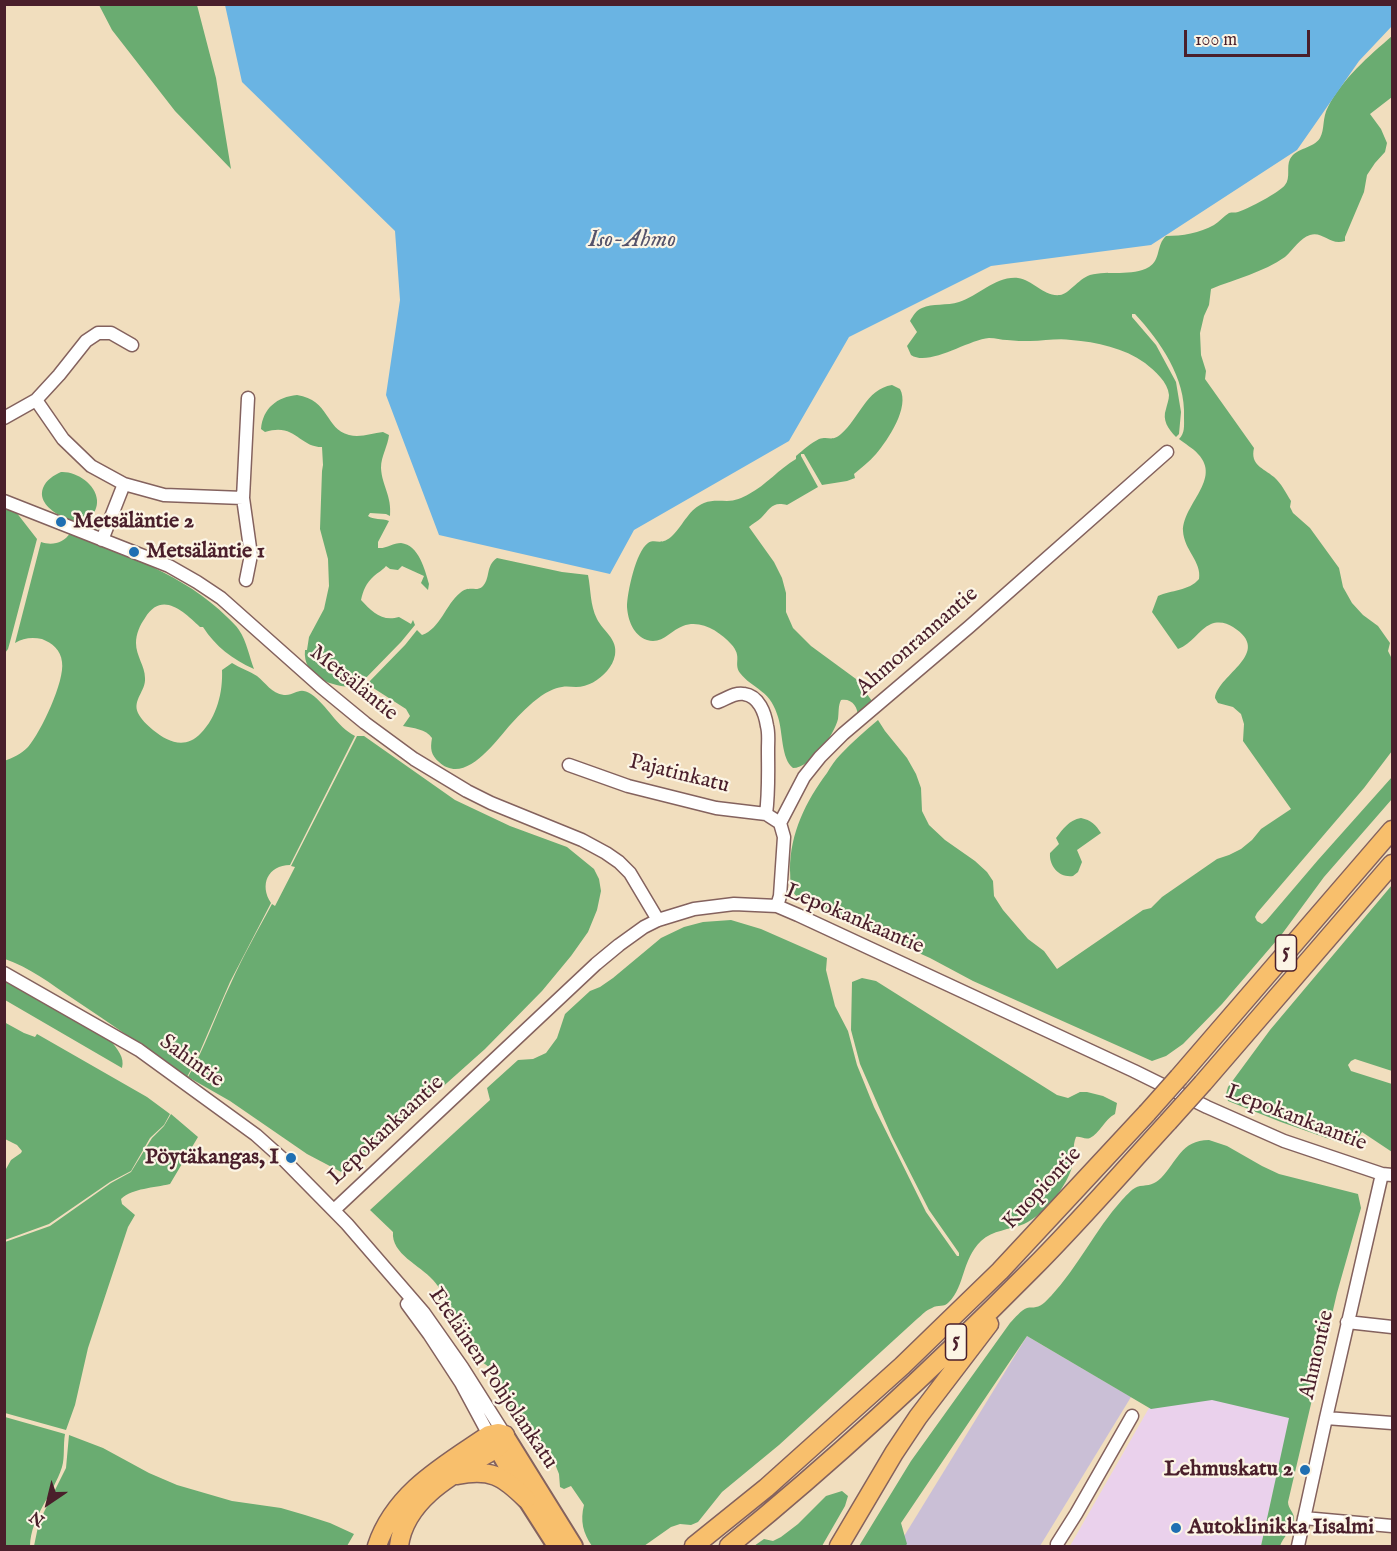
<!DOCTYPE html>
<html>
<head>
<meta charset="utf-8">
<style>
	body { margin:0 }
	#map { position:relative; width:1397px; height:1551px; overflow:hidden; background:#f1debe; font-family:"IM FELL English",serif }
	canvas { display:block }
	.frame { position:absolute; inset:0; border:6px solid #4a1f2b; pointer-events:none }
	.north { position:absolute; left:18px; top:1473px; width:60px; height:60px; -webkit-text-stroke:4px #fcf5e5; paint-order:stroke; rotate:215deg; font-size:16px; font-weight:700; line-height:24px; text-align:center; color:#4a1f2b }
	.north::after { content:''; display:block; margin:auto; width:21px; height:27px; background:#4a1f2b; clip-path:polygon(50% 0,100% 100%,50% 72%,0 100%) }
	.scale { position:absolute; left:1184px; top:30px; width:126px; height:27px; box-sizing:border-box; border:3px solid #4a1f2b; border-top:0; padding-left:8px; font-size:18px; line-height:21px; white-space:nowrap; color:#4a1f2b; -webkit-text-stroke:4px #fcf5e5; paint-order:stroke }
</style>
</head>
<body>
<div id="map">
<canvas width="1397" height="1551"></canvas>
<div class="frame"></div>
<div class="north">N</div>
<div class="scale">100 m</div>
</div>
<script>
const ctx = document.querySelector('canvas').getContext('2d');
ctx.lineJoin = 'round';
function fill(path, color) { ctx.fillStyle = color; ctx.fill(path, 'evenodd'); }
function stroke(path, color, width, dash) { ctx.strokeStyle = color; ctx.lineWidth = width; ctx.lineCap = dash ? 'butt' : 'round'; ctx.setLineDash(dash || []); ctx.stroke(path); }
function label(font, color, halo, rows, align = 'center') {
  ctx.font = font + ' "IM FELL English",serif'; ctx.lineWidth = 4.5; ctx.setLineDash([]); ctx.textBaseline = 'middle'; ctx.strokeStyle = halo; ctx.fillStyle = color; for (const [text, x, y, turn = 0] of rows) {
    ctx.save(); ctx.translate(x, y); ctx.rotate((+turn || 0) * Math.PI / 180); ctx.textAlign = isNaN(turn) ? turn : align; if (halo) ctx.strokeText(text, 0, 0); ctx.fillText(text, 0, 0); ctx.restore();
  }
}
fill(new Path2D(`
	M1161,1387l132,18 -32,141h-191z`), '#ead1ec');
fill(new Path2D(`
	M1027,1336l104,61 -91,149h-142z`), '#cabfd6');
fill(new Path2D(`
	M99,5h98l19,73 15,91 -56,-58 -63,-81z
	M1392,36v61l-22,17 11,15 6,14 -2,9 -10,11 -8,12 -3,17 -19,45v4c-15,5 -22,-10 -35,-6 -10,3 -17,15 -25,22 -21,15 -50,22 -74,32l-2,16 -5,11 -4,17 1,22 5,16 -1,8 49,69c-4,17 9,20 20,29 7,6 12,16 17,24l-1,6 3,6 17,15 29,40 4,19 9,16 11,12 15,11 12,17 -2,8 4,8v92l-28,37 -107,125 -2,4 2,4 5,3 4,-3 52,-61 74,-83v22l-68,78 -42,57 -60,70 -39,40 -17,12 -14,5 -179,-80 -43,-23 -127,-57c-15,-10 -12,-15 -13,-31 0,-37 16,-69 37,-97 4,-7 8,-13 14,-19 11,-12 24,-23 37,-34l7,11 22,27 9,16 5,14 1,23 7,14 16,15 30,21 12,11 6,9 1,15 9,14 25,29 16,12 13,18 86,-59 8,-2 11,-11 55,-38 12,-4 12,-6 11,-9 9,-11 30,-20 -48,-68 1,-17 -3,-10 -8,-7 -15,-4 -3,-5c3,-24 59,-45 18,-71 -6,-4 -14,-6 -22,-3 -13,6 -19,20 -33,25l-26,-37 6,-16c13,-6 31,-5 41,-17 3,-17 -15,-29 -16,-48 0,-27 39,-52 15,-77 -5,-6 -13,-10 -19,-15 6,-6 5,-13 5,-22 2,-39 -24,-76 -49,-103h-3v3l24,28 20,37 5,30 -2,22 -3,3c-8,-8 -14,-17 -10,-28 1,-5 3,-9 3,-14 -1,-13 -14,-24 -24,-32 -21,-15 -48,-21 -74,-23 -13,-2 -27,1 -41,1 -7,0 -15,0 -23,-1 -6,0 -11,-2 -18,-2 -22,2 -60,29 -78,17l-4,-9 10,-14 -7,-11c3,-5 6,-11 12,-13 10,-5 25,-2 37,-6 20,-6 36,-26 59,-24 15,2 26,19 42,17 9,-1 17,-15 30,-20 18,-5 42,2 59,-8 12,-7 7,-22 17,-31 16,0 34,-3 48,-11 5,-3 10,-9 15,-12 3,-1 6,0 9,-1 10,-3 42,-20 47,-27 6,-7 1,-18 5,-26 7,-12 23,-10 30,-21 5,-9 2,-20 8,-31 14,-28 41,-51 64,-71z
	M892,385l8,4c10,18 -12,51 -24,65 -7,8 -15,14 -22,20l1,4 -8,3 -25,4 -18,-31h-3v2l17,31 -31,18c-15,-4 -17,4 -26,13 -3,3 -9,6 -12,9l25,35 8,16 4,15v19l7,16 18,18 45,33 16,22 -14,16c0,-10 -6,-19 -17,-17 -3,6 -2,12 -3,19 -4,16 -27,49 -45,49 -12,-9 -10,-36 -15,-51 -3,-10 -8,-20 -17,-26 -7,-6 -15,-10 -21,-18 -7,-10 3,-16 -9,-29 -11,-12 -30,-25 -48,-18 -12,4 -21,19 -36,14 -14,-5 -19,-20 -20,-33 0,-14 9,-56 21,-64 8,-5 13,4 25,-8 11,-11 16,-26 31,-32 8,-3 15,-2 23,-2 8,0 15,-3 22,-7 17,-9 30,-25 47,-35v-3c7,-6 15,-13 23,-17 10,-3 13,3 22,-5 18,-15 25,-45 51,-49z
	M297,395c33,5 28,34 52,40 12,3 23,-2 34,-3l6,3c-1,11 -8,21 -8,33 1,18 11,28 9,48l-4,-2 -16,-1 -2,3c5,4 14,2 21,5l-11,21v6c8,1 15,-5 23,-5 18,2 24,27 28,41l-1,6 -7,-7 3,-7 -22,-10 -4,4 -8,-1 -4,-3c-4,5 -8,6 -12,10 -8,7 -11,15 -13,24 11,12 21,22 38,17l12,7 2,-4 2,5 -14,17 -44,45c-22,1 -55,-9 -52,-37h2l2,-13 15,-28 5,-23 -1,-27 -8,-30 2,-58 1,-6 -1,-18c-23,0 -27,-25 -57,-15l-4,-3c2,-21 16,-32 36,-34z
	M61,472c15,-1 35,12 36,28 1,16 -13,14 2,32 -15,-6 -65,-20 -56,-44 3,-8 11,-13 18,-16z
	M6,507l10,5 21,27 -27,103 -2,7 -3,4 -1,-145z
	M70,533c54,21 115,42 157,84 4,4 9,8 12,13 8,12 10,26 15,39 -22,-10 -38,-22 -51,-42h-3c-16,-15 -38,-37 -55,-9 -5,7 -9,16 -9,25 0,13 9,23 9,35 1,13 -13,22 -7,35 3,6 9,12 15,17 15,12 32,20 48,3 16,-16 22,-41 21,-63l10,-7c8,5 17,8 25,13 9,7 14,17 27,19 12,1 14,-9 27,-1 17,12 25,32 44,42l-65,129c-22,0 -31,20 -19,38l-41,79 -32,74 -11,21c-38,-27 -76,-53 -115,-79 -21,-14 -43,-31 -67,-39l-1,-198c9,-3 17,-7 24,-14 13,-15 37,-66 34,-85 -1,-12 -10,-19 -20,-23 -10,-2 -19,-1 -27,4l26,-101c11,4 23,1 29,-9z
	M497,558l65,14 26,3c3,15 2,30 9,44 6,12 21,20 18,36 -1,6 -4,11 -8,16 -8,9 -19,16 -31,16 -5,0 -9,-1 -14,0 -8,1 -15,5 -21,9 -11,8 -21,18 -30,28 -16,18 -46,62 -72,38 -8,-7 -9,-13 -7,-24 -6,-9 -19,-10 -29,-12l7,-10 -4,-7 -39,-25 38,-39 12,-15 5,5c18,-6 24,-31 38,-42 9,-8 16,-1 22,-6 9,-8 3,-21 15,-29z
	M357,736h7l91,64 55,26 57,21 27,22 5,10 2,12 -4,19 -9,22 -17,24 -29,35 -57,58 -140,125 -38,-20 -77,-53 -42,-24c17,-29 28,-63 43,-94 12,-27 27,-53 41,-79l3,2 20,-39 -4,-1z
	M1081,818c10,2 15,7 20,15l-24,17 5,12 -4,10 -5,4c-13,2 -24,-9 -23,-23l9,-9 -3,-6c7,-9 13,-18 25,-20z
	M1392,885v186l-37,-12 -4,2 -3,4 3,6 41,13v68l-30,-20 -10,15 -71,-25 -53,-21 -2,-7 2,-7 42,-57z
	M731,920l30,9 66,29 -1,12 9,36 13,25 9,34 17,42 52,105 31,44h2v-3l-30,-43 -37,-73 -32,-73 -9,-34 1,-48 10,-4 14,3 181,114 11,3 12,-6h7l16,4 14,7 -2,11c-10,5 -16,20 -25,24 -5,2 -10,-2 -14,-1 -4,9 -1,18 -3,27 -6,23 -28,50 -49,60 -15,6 -31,6 -43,17 -19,18 -16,45 -32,61 -5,6 -11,2 -17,6 -6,2 -10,7 -15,11l-138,126 -57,47 -24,30 -7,3 -11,-1 -9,3 -27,19h-52c-9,-13 -12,-25 -8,-41l-13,-19 -7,3 -4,-2 -1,-13 -4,-10 -10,-14 -28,-30 -20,-33c5,-15 -9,-19 -18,-28 -5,-4 -24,-31 -27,-37 -2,-4 -3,-9 -4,-14 -2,-10 -8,-20 -15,-28 -13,-15 -42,-26 -40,-48l-23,-22 120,-110 -3,-12 31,-28 15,-1 13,-6 11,-15 8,-24 25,-23 10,-4 13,-9 48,-40 23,-11 19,-5z
	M5,981l106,60c6,8 14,16 11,27l-117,-68z
	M4,1022l20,11 11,4 2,-3 110,63 23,17 -6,11 -14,13 -19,33 -21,11 -61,42 -44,16 -1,-55 2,-16 5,-9 10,-7 1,-2 -5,-6 -12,-6z
	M171,1114l27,23 -28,47c-16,4 -37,4 -49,15l1,5 13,11 -7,12 -40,121 -13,57 -9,25 -61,-17v-171l45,-16 61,-43 20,-11 21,-34 12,-12z
	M1209,1140l18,6 35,20 17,8 79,20 3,14 -24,85 -49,209c0,7 7,11 6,18 -2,10 -11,17 -14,26h-19l28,-128 -77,-18 -61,9 -124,-73 -126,187 6,21 -2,2h-46l52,-85 99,-138c5,-5 11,-13 17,-15 3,-1 6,0 9,-1 6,-1 11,-7 15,-11 27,-29 44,-66 71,-96 5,-5 11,-13 18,-14 9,-1 14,-1 21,-8 16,-16 20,-38 48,-38z
	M5,1417l60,17c-2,11 0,23 -3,33 -9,28 -31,49 -32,79h-25z
	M69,1435l34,13 46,25 28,12 55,16 49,7 24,7 25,8 24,11 -7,12h-313l5,-24 27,-54z
	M842,1491l6,5 -3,10 -23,40h-68l10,-7 9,2 8,-4 17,-13 28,-28z`), '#6aac71');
fill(new Path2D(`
	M1392,4v22l-33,35 -62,89 -146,95 -160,21 -142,71 -60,104 -155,89 -24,44 -171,-39 -53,-140 14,-95 -5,-69 -153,-149 -17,-77z`), '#6ab4e3');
const minor = new Path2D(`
	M36,400l27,39 28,27 33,18 40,11 79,3
	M4,418l32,-18 23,-25 27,-34 12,-8h13l21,12
	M4,501l165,65 28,16 24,16 99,88 45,37 49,36 53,32 24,12 91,37 24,13 13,9 11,11 28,47
	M102,540l22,-56
	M246,580l5,-25 -8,-57 5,-100
	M718,702c8,-3 17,-10 26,-8 15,2 21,19 23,32 2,7 1,15 1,23 0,22 1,43 -2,65
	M569,765l59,21 88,22 50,6 14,9
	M777,906l3,-10 4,-59 -4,-14 24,-46 16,-20 23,-23 126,-107 198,-175
	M4,973l135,77 117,85 29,26 62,63 77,89 38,54 43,68
	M334,1210l262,-246 23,-19 25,-18 14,-7 36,-11 40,-5 43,2 21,9 336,156 73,36 77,34 98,33 10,1
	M407,1304l22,30 32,49 28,52
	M1347,1322l45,5
	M1326,1418l66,5
	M1304,1518l88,8
	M1057,1544l19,-30 56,-98
	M1298,1546l28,-128 56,-244`);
const major = new Path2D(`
	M505,1435l69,111
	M491,1438l35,61 30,47`);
const highway = new Path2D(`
	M1179,1077l213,-247
	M1203,1083l189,-219
	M457,1475c33,-7 46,1 69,24
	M377,1546c18,-54 68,-81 112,-111l9,-2 7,2 -3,8 -5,5c-38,23 -92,49 -98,98
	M694,1546l72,-58 136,-122 98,-95 147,-158
	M729,1546c106,-86 206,-179 303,-277 47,-47 91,-98 136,-147
	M839,1546l55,-93 24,-36 71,-93`);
stroke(minor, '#84625e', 15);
stroke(major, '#84625e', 20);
stroke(highway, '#84625e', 21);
stroke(minor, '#fff', 12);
stroke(major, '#f8bf6c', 16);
stroke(highway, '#f8bf6c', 18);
const highwayBridge = new Path2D(`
	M1147,1113l32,-36
	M1168,1122l35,-39`);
stroke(highwayBridge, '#84625e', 21, []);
stroke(highwayBridge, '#f8bf6c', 18);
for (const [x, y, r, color] of [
	[61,522,6,"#1f6fb2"],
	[134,552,6,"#1f6fb2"],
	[291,1158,6,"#1f6fb2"],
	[1305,1470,6,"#1f6fb2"],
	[1176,1528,6,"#1f6fb2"]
]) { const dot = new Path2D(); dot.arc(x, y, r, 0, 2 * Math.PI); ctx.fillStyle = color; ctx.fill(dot); stroke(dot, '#fcf5e5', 2); }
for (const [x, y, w] of [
	[1286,953,21],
	[956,1342,21]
]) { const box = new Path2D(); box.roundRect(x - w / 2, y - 18, w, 36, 4.5); ctx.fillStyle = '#fcf5e5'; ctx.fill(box); stroke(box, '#4a1f2b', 1.5); }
label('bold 21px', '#4a1f2b', null, [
	["5",1286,953],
	["5",956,1342]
]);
label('bold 22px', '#4a1f2b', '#fcf5e5', [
	["Metsäläntie 2",73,522],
	["Metsäläntie 1",146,552],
	["Pöytäkangas, I",279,1158,"right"],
	["Lehmuskatu 2",1293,1470,"right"],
	["Autoklinikka Iisalmi",1188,1528]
], 'left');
label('22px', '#4a1f2b', '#fcf5e5', [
	["Ahmonrannantie",918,642,-41],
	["Metsäläntie",353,684,39],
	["Pajatinkatu",679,775,14],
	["Lepokankaantie",854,920,23],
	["Sahintie",191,1062,36],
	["Lepokankaantie",1296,1119,21],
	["Lepokankaantie",387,1131,-43],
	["Kuopiontie",1043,1189,-47],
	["Ahmontie",1318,1355,-77],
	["Eteläinen Pohjolankatu",492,1379,56]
]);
label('italic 24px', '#55536b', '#fcf5e5', [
	["Iso-Ahmo",632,241]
]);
</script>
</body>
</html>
